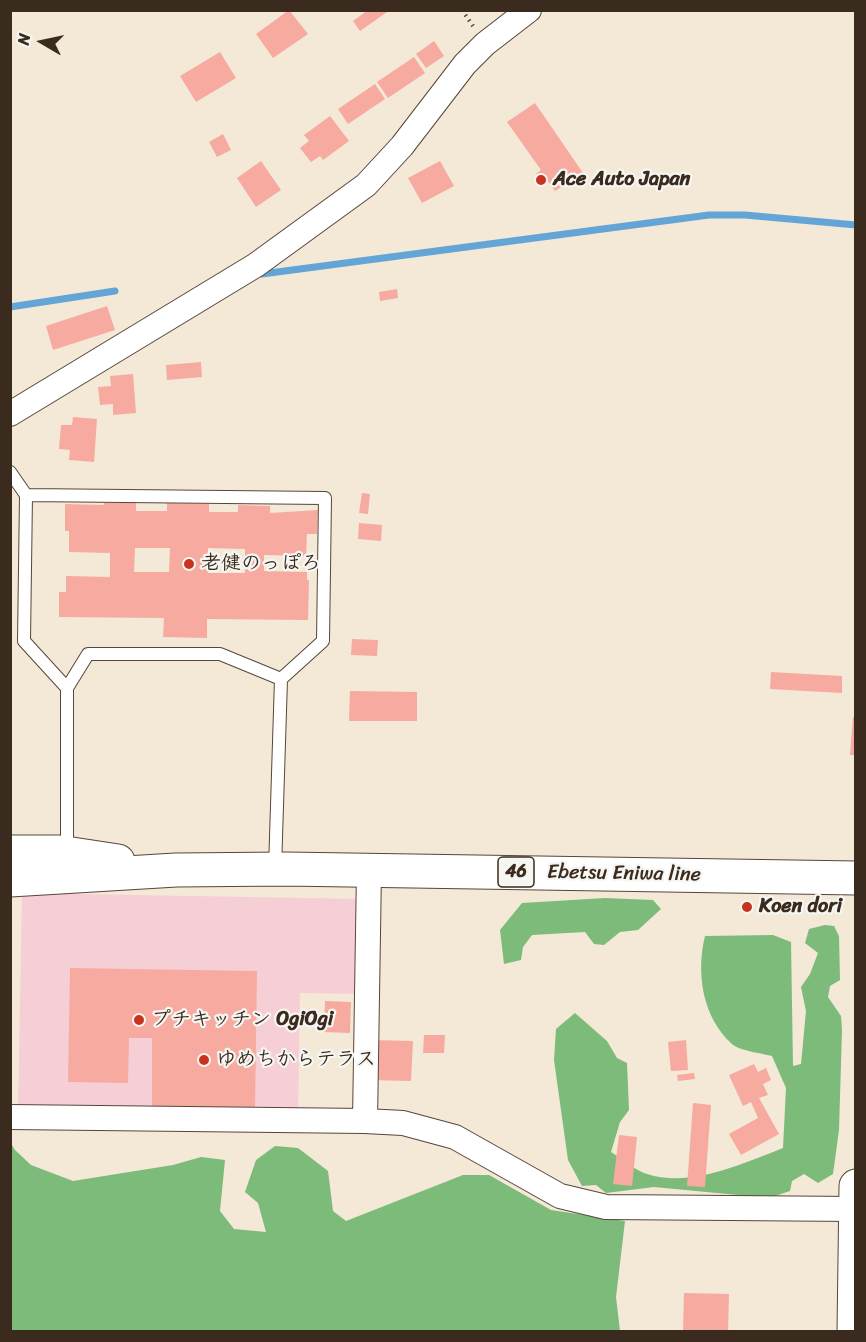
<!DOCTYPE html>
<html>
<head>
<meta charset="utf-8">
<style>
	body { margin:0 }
	#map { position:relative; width:866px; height:1342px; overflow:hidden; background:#f4e8d7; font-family:Sriracha,sans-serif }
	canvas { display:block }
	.frame { position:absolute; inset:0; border:12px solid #3b2a1e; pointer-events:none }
	.north { position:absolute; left:12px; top:12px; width:60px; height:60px; -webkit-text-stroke:4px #f6f6f2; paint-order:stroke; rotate:279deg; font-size:16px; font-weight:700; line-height:24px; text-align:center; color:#3b2a1e }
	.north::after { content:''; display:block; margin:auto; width:21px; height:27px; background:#3b2a1e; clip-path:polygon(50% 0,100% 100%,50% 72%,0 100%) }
</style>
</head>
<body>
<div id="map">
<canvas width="866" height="1342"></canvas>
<div class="frame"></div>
<div class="north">N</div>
</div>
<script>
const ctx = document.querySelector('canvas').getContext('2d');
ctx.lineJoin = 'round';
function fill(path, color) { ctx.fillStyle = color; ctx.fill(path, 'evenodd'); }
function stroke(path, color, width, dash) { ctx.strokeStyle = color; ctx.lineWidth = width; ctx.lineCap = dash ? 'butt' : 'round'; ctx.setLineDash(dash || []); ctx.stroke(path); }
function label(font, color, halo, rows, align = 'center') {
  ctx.font = font + ' Sriracha,"Klee One",sans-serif'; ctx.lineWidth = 4.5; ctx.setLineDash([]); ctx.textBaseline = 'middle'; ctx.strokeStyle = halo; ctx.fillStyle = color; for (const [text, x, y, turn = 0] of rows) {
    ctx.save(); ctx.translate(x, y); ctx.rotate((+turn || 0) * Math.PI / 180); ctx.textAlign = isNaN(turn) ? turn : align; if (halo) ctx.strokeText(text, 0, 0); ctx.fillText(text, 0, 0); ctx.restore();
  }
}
fill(new Path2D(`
	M22,893l341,6 -2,95 -61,-1 -2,124 -280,-6z`), '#f6cfd6');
fill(new Path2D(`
	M605,898l48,2 8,9 -23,21 -18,2 -16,13 -10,-1 -9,-12 -53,3 -9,12 -2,13 -17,4 -4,-34 22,-27z
	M825,925l9,1 5,10 1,44 -10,6 -2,11 13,19 1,14 -3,100 -6,44 -15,9 -14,-9 -12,7 -2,10 -21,7 -115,-11 -48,6 -10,-8 -14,1 -14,-26 -14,-100 2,-31 19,-16 32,28 10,17 10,5 2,47 -9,12 -9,30c11,7 23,18 36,22 43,14 95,-10 136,-26l3,-60 -14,-32c-11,-3 -32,-5 -40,-12 -30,-27 -36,-72 -27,-108l68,-1 18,7 2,124 8,-2 5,-53 -5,-24 9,-13 8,-21 -13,-10 4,-14z
	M10,1142l5,8 16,15 42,16 100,-16 28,-8 24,3 -5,51 14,18 32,3 -8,-29 -13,-11 11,-32 19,-14 23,2 30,23 5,40 13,10 117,-46h26l62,35 74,11 -9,76 4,34h-609z`), '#7cbb7a');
stroke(new Path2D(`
	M262,274l447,-59h36l111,10
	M10,307l105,-16`), '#64a5d7', 7);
fill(new Path2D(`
	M289,10l19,24 -35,24 -17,-24z
	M368,10h22l-30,21 -7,-10z
	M434,41l10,15 -18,12 -10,-14z
	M220,52l16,26 -40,24 -16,-26z
	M414,57l11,16 -37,25 -11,-16z
	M375,84l10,15 -37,25 -10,-15z
	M535,103l48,70 -28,18 -10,-14 -4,3 -5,-6 5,-4 -34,-48z
	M330,116l19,25 -26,19 -3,-4 -9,6 -11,-14 9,-7 -5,-6z
	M223,134l8,16 -14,7 -8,-15z
	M261,161l20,29 -25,17 -19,-29z
	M440,161l14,25 -32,17 -14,-25z
	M397,289l1,9 -18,3 -1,-9z
	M107,306l8,24 -62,20 -7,-24z
	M201,362l1,15 -35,3 -1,-15z
	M133,374l3,39 -23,2v-11l-13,1 -2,-18 13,-1 -1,-10z
	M73,417l24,2 -3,43 -25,-2 1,-10 -11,-1 2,-24h11z
	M362,493l8,1 -2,20 -9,-1z
	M104,503h32v8h31v-8l42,1v8h29v-7l32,1v7l48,-3 -1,24h-10l-1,22 -42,-1v16l43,1v8h2l-1,40 -101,-1v19l-44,-1 1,-19 -105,-1v-25h7v-16l44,1v-24l-41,-1v-21h-4v-27l39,1zM135,548h35l-1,24h-35zM208,548l37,1v24h-37z
	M359,523l23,2 -1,16 -23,-2z
	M352,639l26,1 -1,16 -26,-1z
	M771,672l71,4v17l-72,-4z
	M350,691l67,1v29h-68z
	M853,717h3v38h-6z
	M70,968l187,3 -2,140 -103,-2v-71h-23l-1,45 -60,-1z
	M325,1001l26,1 -1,31 -26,-1z
	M424,1035h21l-1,18h-21z
	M370,1040l43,1 -2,40 -42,-1z
	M686,1040l2,30 -17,1 -3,-29z
	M754,1064l4,8 8,-4 5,12 -8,4 5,11 -9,3 20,36 -38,21 -12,-21 29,-16 -7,-16 -8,4 -14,-31z
	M694,1073l1,6 -17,2 -1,-6z
	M693,1103l18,2 -6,82 -18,-1z
	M619,1135l18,2 -5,49 -19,-2z
	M684,1293l45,1 -1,38h-45z`), '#f7aaa0');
const lane = new Path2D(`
	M10,472l16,23 -2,146 43,47v164
	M26,495l299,3 -2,143 -42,38
	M67,688l21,-34h132l61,25 -6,190`);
const street = new Path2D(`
	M10,414l246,-149 110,-80 36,-39 63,-82 20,-20 44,-34
	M10,1117l355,4 38,2 52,14 105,59 46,11 249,2
	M365,1121l4,-251`);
const secondary = new Path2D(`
	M854,1332l2,-146`);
const primary = new Path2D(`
	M10,852h49l59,9
	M10,880l166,-10 110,-1 570,9`);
stroke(lane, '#57463a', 14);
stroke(street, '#57463a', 26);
stroke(secondary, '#57463a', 35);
stroke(primary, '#57463a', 35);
stroke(new Path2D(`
	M462,10l11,16`), '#57463a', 4, [1.5, 4.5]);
stroke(lane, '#fff', 12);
stroke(street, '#fff', 24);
stroke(secondary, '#fff', 33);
stroke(primary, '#fff', 33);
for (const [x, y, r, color] of [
	[541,180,6,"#c8321e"],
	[189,564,6,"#c8321e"],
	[747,907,6,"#c8321e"],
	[139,1020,6,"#c8321e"],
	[204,1060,6,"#c8321e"]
]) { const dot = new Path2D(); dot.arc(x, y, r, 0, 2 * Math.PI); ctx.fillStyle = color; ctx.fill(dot); stroke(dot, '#f6f6f2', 2); }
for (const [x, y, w] of [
	[516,872,36]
]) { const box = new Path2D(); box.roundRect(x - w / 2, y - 15, w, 30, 4.5); ctx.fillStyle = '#f6f6f2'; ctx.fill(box); stroke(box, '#3b2a1e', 1.5); }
label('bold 18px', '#3b2a1e', null, [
	["46",516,872]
]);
label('bold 20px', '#3b2a1e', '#f6f6f2', [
	["Ace Auto Japan",553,180],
	["老健のっぽろ",201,564],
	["Koen dori",759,907],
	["プチキッチン OgiOgi",151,1020],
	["ゆめちからテラス",216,1060]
], 'left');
label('20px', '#3b2a1e', '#f6f6f2', [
	["Ebetsu Eniwa line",624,874,1]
]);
</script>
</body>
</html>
